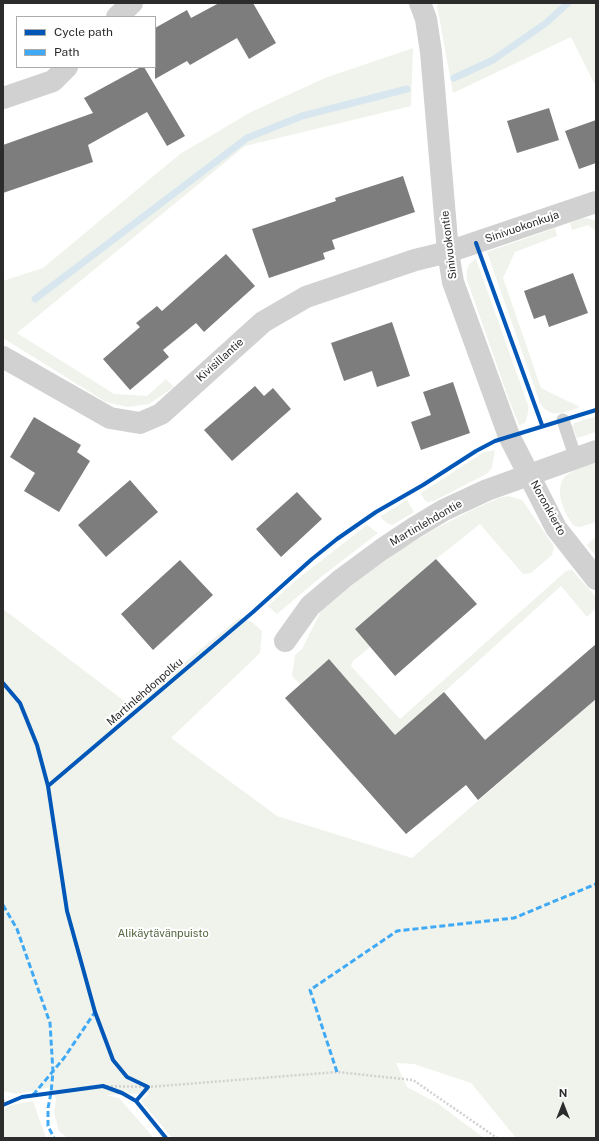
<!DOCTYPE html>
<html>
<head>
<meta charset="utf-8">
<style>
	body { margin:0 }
	#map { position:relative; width:599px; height:1141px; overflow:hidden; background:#fff; font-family:"Public Sans",sans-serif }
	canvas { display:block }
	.frame { position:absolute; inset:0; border:4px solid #2c2c2c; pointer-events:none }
	.legend { position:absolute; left:16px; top:16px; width:140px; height:52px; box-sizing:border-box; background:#fff; border:1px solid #ababab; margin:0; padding:5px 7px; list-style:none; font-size:12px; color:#2c2c2c }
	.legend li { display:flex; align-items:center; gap:8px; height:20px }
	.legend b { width:20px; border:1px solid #ababab }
	.north { position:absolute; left:543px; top:1085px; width:40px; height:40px; -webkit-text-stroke:3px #fff; paint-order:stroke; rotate:0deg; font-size:11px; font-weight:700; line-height:16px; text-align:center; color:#2c2c2c }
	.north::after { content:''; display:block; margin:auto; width:14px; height:18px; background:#2c2c2c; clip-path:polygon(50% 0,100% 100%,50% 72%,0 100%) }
</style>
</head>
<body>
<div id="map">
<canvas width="599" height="1141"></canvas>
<div class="frame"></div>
<ul class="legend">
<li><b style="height:5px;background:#0057b8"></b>Cycle path</li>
<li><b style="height:5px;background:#3fa9f5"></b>Path</li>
</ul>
<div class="north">N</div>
</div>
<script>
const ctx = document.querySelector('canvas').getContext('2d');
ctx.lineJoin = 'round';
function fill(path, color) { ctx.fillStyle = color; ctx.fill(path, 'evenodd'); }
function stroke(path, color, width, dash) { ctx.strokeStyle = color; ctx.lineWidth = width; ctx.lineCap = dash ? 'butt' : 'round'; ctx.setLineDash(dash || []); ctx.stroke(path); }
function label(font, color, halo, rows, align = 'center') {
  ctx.font = font + ' "Public Sans",sans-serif'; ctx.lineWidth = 4; ctx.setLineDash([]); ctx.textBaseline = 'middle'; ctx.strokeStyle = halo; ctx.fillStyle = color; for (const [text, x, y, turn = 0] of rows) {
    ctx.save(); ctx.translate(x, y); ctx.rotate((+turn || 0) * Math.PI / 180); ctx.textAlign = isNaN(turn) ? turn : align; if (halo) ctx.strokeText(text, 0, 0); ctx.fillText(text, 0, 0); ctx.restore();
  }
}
fill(new Path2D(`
	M440,3h156v84l-25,-50 -118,56 -16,-88z
	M413,48l-2,58 -166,40 -228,187 97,61 33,2 19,-17 8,8 -25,17 -22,3 -21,-5 -103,-64v-57l40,-13 137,-114 71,-42 74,-34z
	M587,218l9,3v10l-8,-6 -16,5 -2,-7 9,-4z
	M555,228l2,8 -42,16 -12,26 38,110 39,19c-16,5 -29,13 -40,-4l-53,-151z
	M476,259l52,146v8l-3,10 -6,2 -10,-25 -42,-120c-1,-10 0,-16 9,-21z
	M596,416v16l-19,6 -5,-12 3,-3z
	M495,450l-3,17 -4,6 -54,28 -7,1 -3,-3 -3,-6 63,-41z
	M596,463v59l-16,5 -6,-1c-10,-12 -22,-40 -7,-51 7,-6 20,-9 29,-12z
	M508,496l14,4 29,42 3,5 -2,8 -21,18 -8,1 -43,-50 -44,35 -81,70 15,18 -17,14 -2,5 49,53 166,-148 6,-1 24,27v11l-9,9 -26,-31 -117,106 -33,29 32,69 -114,-130 -29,24 -8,-8 3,-21 7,-6 19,-38 36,-30 48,-34 30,-18 37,-19 27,-12z
	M407,500l7,12 -22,13 -5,-2 -5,-4 -1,-3z
	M367,525l11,8 -57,44 -44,37 -9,-8 27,-25z
	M596,536v20l-9,-11z
	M3,609l128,97 108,-88 13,4 10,9 -2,22 -89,85 106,78 135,42 184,-159v439h-80l-45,-55 -57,-19 -18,-1 11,24 30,16 47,35h-312l-31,-37 8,-8 -43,2 13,3 35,40h-87l-8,-7 -5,-18 2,-14 -4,-12 -36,7 -13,-3z
	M33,1101l13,37h-43v-28l8,-5z`), '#f0f3eb');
stroke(new Path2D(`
	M454,78l39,-18 53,-37 22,-20
	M35,299l212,-161 55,-22 105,-27`), '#d8e7ef', 7);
fill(new Path2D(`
	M219,3h34l23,40 -27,16 -12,-21 -47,27 -3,-4 -32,18v-51l32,-18 4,8z
	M141,67h3l41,69 -18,10 -20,-34 -59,33 5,17 -90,31v-48l90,-32 -9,-15z
	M549,108l10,32 -42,13 -10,-32z
	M596,120v43l-17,6 -14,-38z
	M403,176l12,36 -83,28 3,9 -12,4 2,6 -56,19 -17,-49 84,-28 -1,-3z
	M226,254l29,32 -51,46 -8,-9 -33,27 6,7 -39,33 -27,-31 37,-32 -4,-4 21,-17 5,5z
	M573,273l15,40 -39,14 -4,-12 -11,4 -10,-28z
	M392,322l18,54 -33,11 -5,-16 -28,10 -13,-38z
	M453,382l17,51 -49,17 -10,-28 20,-7 -8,-23z
	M255,386l9,10 9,-8 18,21 -59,52 -28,-31z
	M34,417l47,28 -4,7 13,9 -31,51 -35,-21 11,-18 -25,-16z
	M130,480l28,32 -52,45 -28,-32z
	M297,492l25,27 -41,38 -25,-28z
	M436,559l41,45 -82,72 -40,-47z
	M180,560l33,35 -60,55 -32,-36z
	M596,644v55l-118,101 -12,-15 -60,49 -121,-136 44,-39 66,76 49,-43 41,48z`), '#7d7d7d');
stroke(new Path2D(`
	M103,1086l45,1 189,-15 76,8 84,58
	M3,1100l3,3`), '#d1d1d1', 2.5, [2, 2]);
stroke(new Path2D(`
	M563,420l13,39`), '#d1d1d1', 13);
stroke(new Path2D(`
	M420,3l6,16 5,33 17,200 5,30 56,154 47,92 40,51
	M117,17l15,-14
	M3,98l50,-17 14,-14
	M3,357l107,61 30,5 21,-9 102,-92 43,-25 109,-37 33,-8 148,-50`), '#d1d1d1', 22);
stroke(new Path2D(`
	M285,641l25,-35 33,-28 38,-28 33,-22 30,-18 43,-20 109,-39`), '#d1d1d1', 22);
stroke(new Path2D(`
	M3,905l14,24 33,94 3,49 -2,21 -3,15v18l6,12
	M337,1072l-27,-82 87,-59 117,-13 82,-34
	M33,1095l31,-37 31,-46`), '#3fa9f5', 3, [6, 3]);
stroke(new Path2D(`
	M476,243l66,182
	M3,683l17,20 17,42 11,41 19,125 28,101 18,48 14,17 21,10 -12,14 30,37
	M48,786l205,-174 59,-53 25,-20 39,-27 47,-27 53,-34 19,-10 101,-31
	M3,1105l19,-8 81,-11 19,7 14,8`), '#0057b8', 4);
label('11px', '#2c2c2c', '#fff', [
	["Sinivuokonkuja",522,227,-19],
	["Sinivuokontie",449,245,-97],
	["Kivisillantie",220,360,-42],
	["Noronkierto",548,508,61],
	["Martinlehdontie",426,523,-30],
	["Martinlehdonpolku",145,692,-41]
]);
label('11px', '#52643d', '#fff', [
	["Alikäytävänpuisto",163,934]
]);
</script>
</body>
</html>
